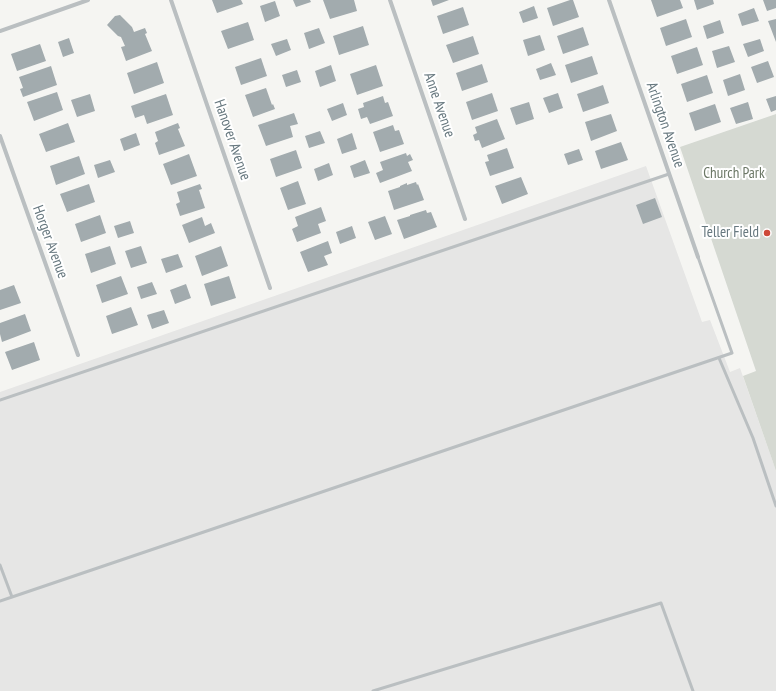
<!DOCTYPE html>
<html>
<head>
<meta charset="utf-8">
<style>
	body { margin:0 }
	canvas { display:block; background:#f5f5f2 }
</style>
</head>
<body>
<canvas width="776" height="691"></canvas>
<script>
const ctx = document.querySelector('canvas').getContext('2d');
ctx.lineJoin = 'round';
function fill(path, color) { ctx.fillStyle = color; ctx.fill(path, 'evenodd'); }
function stroke(path, color, width, dash) { ctx.strokeStyle = color; ctx.lineWidth = width; ctx.lineCap = dash ? 'butt' : 'round'; ctx.setLineDash(dash || []); ctx.stroke(path); }
function label(font, color, halo, rows, align = 'center') {
  ctx.font = font + ' "PT Sans Narrow",sans-serif'; ctx.lineWidth = 4; ctx.setLineDash([]); ctx.textBaseline = 'middle'; ctx.strokeStyle = halo; ctx.fillStyle = color; for (const [text, x, y, turn = 0] of rows) {
    ctx.save(); ctx.translate(x, y); ctx.rotate((+turn || 0) * Math.PI / 180); ctx.textAlign = isNaN(turn) ? turn : align; if (halo) ctx.strokeText(text, 0, 0); ctx.fillText(text, 0, 0); ctx.restore();
  }
}
fill(new Path2D(`
	M646,166l56,156 8,-2 20,52 10,-4 36,103v220h-776v-299z`), '#e6e6e5');
fill(new Path2D(`
	M776,114v357l-33,-95 13,-5 -76,-224z`), '#d5d9d2');
fill(new Path2D(`
	M212,0h29l2,4 -26,9z
	M293,0h17l1,2 -15,5z
	M323,0h31l3,11 -27,8z
	M431,0h18l-16,6z
	M570,0h3l6,17 -26,9 -6,-18z
	M651,0h29l3,8 -26,9z
	M694,0h19l1,4 -17,6z
	M763,0h13v8l-9,3z
	M275,1l5,15 -15,6 -5,-16z
	M534,6l4,12 -15,5 -4,-11z
	M463,7l6,18 -26,9 -6,-18z
	M754,8l5,13 -17,5 -4,-12z
	M120,15l12,12 2,5 11,-4 2,5 -2,1 7,17 -26,10 -5,-14 4,-1 -4,-9 -3,-1 -11,-11 8,-9z
	M686,19l6,18 -26,9 -6,-18z
	M776,19v23l-8,-21z
	M720,20l4,13 -17,6 -4,-13z
	M248,22l6,18 -26,9 -7,-18z
	M363,26l6,19 -30,10 -6,-19z
	M583,27l6,18 -26,9 -6,-18z
	M319,28l6,15 -16,6 -5,-16z
	M540,35l5,15 -17,6 -5,-16z
	M473,36l6,18 -26,9 -7,-18z
	M69,38l5,15 -11,4 -5,-15z
	M287,39l4,11 -15,6 -5,-12z
	M760,39l4,12 -16,6 -5,-13z
	M40,44l6,17 -29,10 -6,-17z
	M729,46l6,16 -18,6 -5,-17z
	M697,47l6,18 -26,9 -6,-18z
	M592,56l6,18 -27,9 -6,-18z
	M261,58l6,18 -26,9 -6,-18z
	M768,61l6,16 -17,6 -6,-16z
	M157,62l7,21 -30,11 -7,-21z
	M551,63l5,12 -16,5 -4,-11z
	M482,64l6,18 -26,9 -6,-18z
	M331,65l5,16 -16,6 -5,-16z
	M376,65l7,21 -26,9 -7,-21z
	M51,66l6,19 -34,12 -3,-8 3,-1 -4,-11z
	M297,70l4,12 -15,5 -4,-12z
	M740,74l5,16 -17,6 -5,-16z
	M707,75l6,18 -26,9 -6,-18z
	M603,85l6,18 -26,9 -6,-18z
	M266,88l6,17 1,-1 2,5 -22,8 -8,-22z
	M57,92l6,18 -29,11 -7,-19z
	M492,93l6,18 -26,9 -6,-18z
	M558,93l5,15 -14,5 -6,-15z
	M90,94l5,17 -18,6 -6,-17z
	M166,94l7,21 -26,9 -3,-9 -9,3 -4,-12z
	M383,96l2,7 3,-1 5,14 -23,8 -3,-7 -6,2 -3,-10 6,-2 -1,-4z
	M776,96v14l-5,2 -5,-13z
	M529,102l5,17 -18,6 -6,-17z
	M748,102l5,17 -17,5 -6,-16z
	M343,103l4,12 -15,6 -5,-12z
	M715,104l6,18 -26,9 -6,-18z
	M294,113l4,11 -8,2 3,11 -27,9 -8,-21z
	M611,114l6,17 -26,10 -6,-19z
	M497,119l8,20 -23,9 -3,-8 -4,1 -2,-6 4,-2 -2,-6z
	M68,123l7,19 -29,10 -7,-18z
	M178,123l2,5 -2,1 7,17 -26,9 -4,-12 3,-2 -3,-9z
	M393,125l2,6 4,-1 5,14 -24,8 -7,-20z
	M320,131l5,12 -16,5 -4,-12z
	M136,133l4,12 -16,6 -4,-12z
	M352,133l5,16 -15,5 -5,-15z
	M621,142l7,18 -27,9 -6,-18z
	M507,148l7,20 -24,8 -5,-14 4,-1 -2,-6z
	M579,149l4,11 -15,5 -4,-11z
	M296,150l6,18 -26,9 -6,-18z
	M406,153l1,3 3,-2 3,6 -5,2 4,9 -32,12 -4,-10 7,-3 -3,-8z
	M189,154l8,22 -26,9 -8,-21z
	M79,156l6,18 -29,11 -6,-19z
	M110,160l5,12 -17,6 -4,-13z
	M365,160l5,13 -16,5 -4,-12z
	M329,163l4,12 -15,6 -4,-12z
	M521,177l7,17 -26,10 -7,-18z
	M298,181l8,23 -18,6 -8,-22z
	M416,182l1,3 1,-1 6,16 -30,10 -6,-19 12,-4v-1l7,-3v2z
	M89,184l6,18 -28,10 -7,-18z
	M200,184l2,5 -3,1 6,18 -25,8 -4,-12 4,-2 -3,-10z
	M655,198l7,19 -19,7 -7,-19z
	M321,207l5,14 -8,3 3,9 -24,9 -5,-13 6,-3 -3,-9z
	M426,210l1,3 4,-1 6,15 -33,12 -7,-19 13,-4v-1z
	M100,215l6,18 -25,9 -6,-18z
	M385,216l7,18 -17,6 -7,-18z
	M202,217l3,9 6,-3 4,10 -26,10 -7,-18z
	M130,221l4,12 -16,5 -4,-12z
	M352,226l4,12 -16,6 -4,-12z
	M328,241l4,12 -8,3 4,9 -20,7 -8,-20z
	M110,246l6,18 -25,9 -6,-19z
	M141,246l6,17 -16,5 -6,-17z
	M221,246l7,20 -26,10 -7,-20z
	M178,254l5,13 -17,6 -5,-14z
	M121,276l7,18 -26,9 -6,-18z
	M229,276l7,22 -25,8 -7,-22z
	M152,282l5,12 -16,5 -4,-12z
	M186,284l5,14 -16,6 -5,-14z
	M14,285l7,18 -21,7v-20z
	M131,307l7,18 -26,9 -6,-18z
	M164,310l5,13 -17,6 -5,-14z
	M25,314l6,17 -29,11 -2,-8v-11z
	M34,342l6,18 -28,10 -7,-18z`), '#a2abae');
stroke(new Path2D(`
	M719,358l34,80 23,68
	M0,400l669,-226
	M0,565l12,32 -12,4
	M12,597l720,-244 -34,-96
	M373,691l288,-88 32,88`), '#babfc1', 3);
stroke(new Path2D(`
	M171,0l99,288
	M390,0l75,219
	M609,0l89,257
	M0,31l88,-31
	M0,136l78,219`), '#babfc1', 4);
for (const [x, y, r, color] of [
	[767,233,4,"#ce4939"]
]) { const dot = new Path2D(); dot.arc(x, y, r, 0, 2 * Math.PI); ctx.fillStyle = color; ctx.fill(dot); stroke(dot, '#fff', 1.5); }
label('15px', '#67787f', '#fff', [
	["Anne Avenue",439,105,71],
	["Arlington Avenue",665,125,71],
	["Hanover Avenue",232,140,71],
	["Horger Avenue",50,242,70]
]);
label('15px', '#6b7765', '#fff', [
	["Church Park",734,174]
]);
label('15px', '#67787f', '#fff', [
	["Teller Field",759,233]
], 'right');
</script>
</body>
</html>
